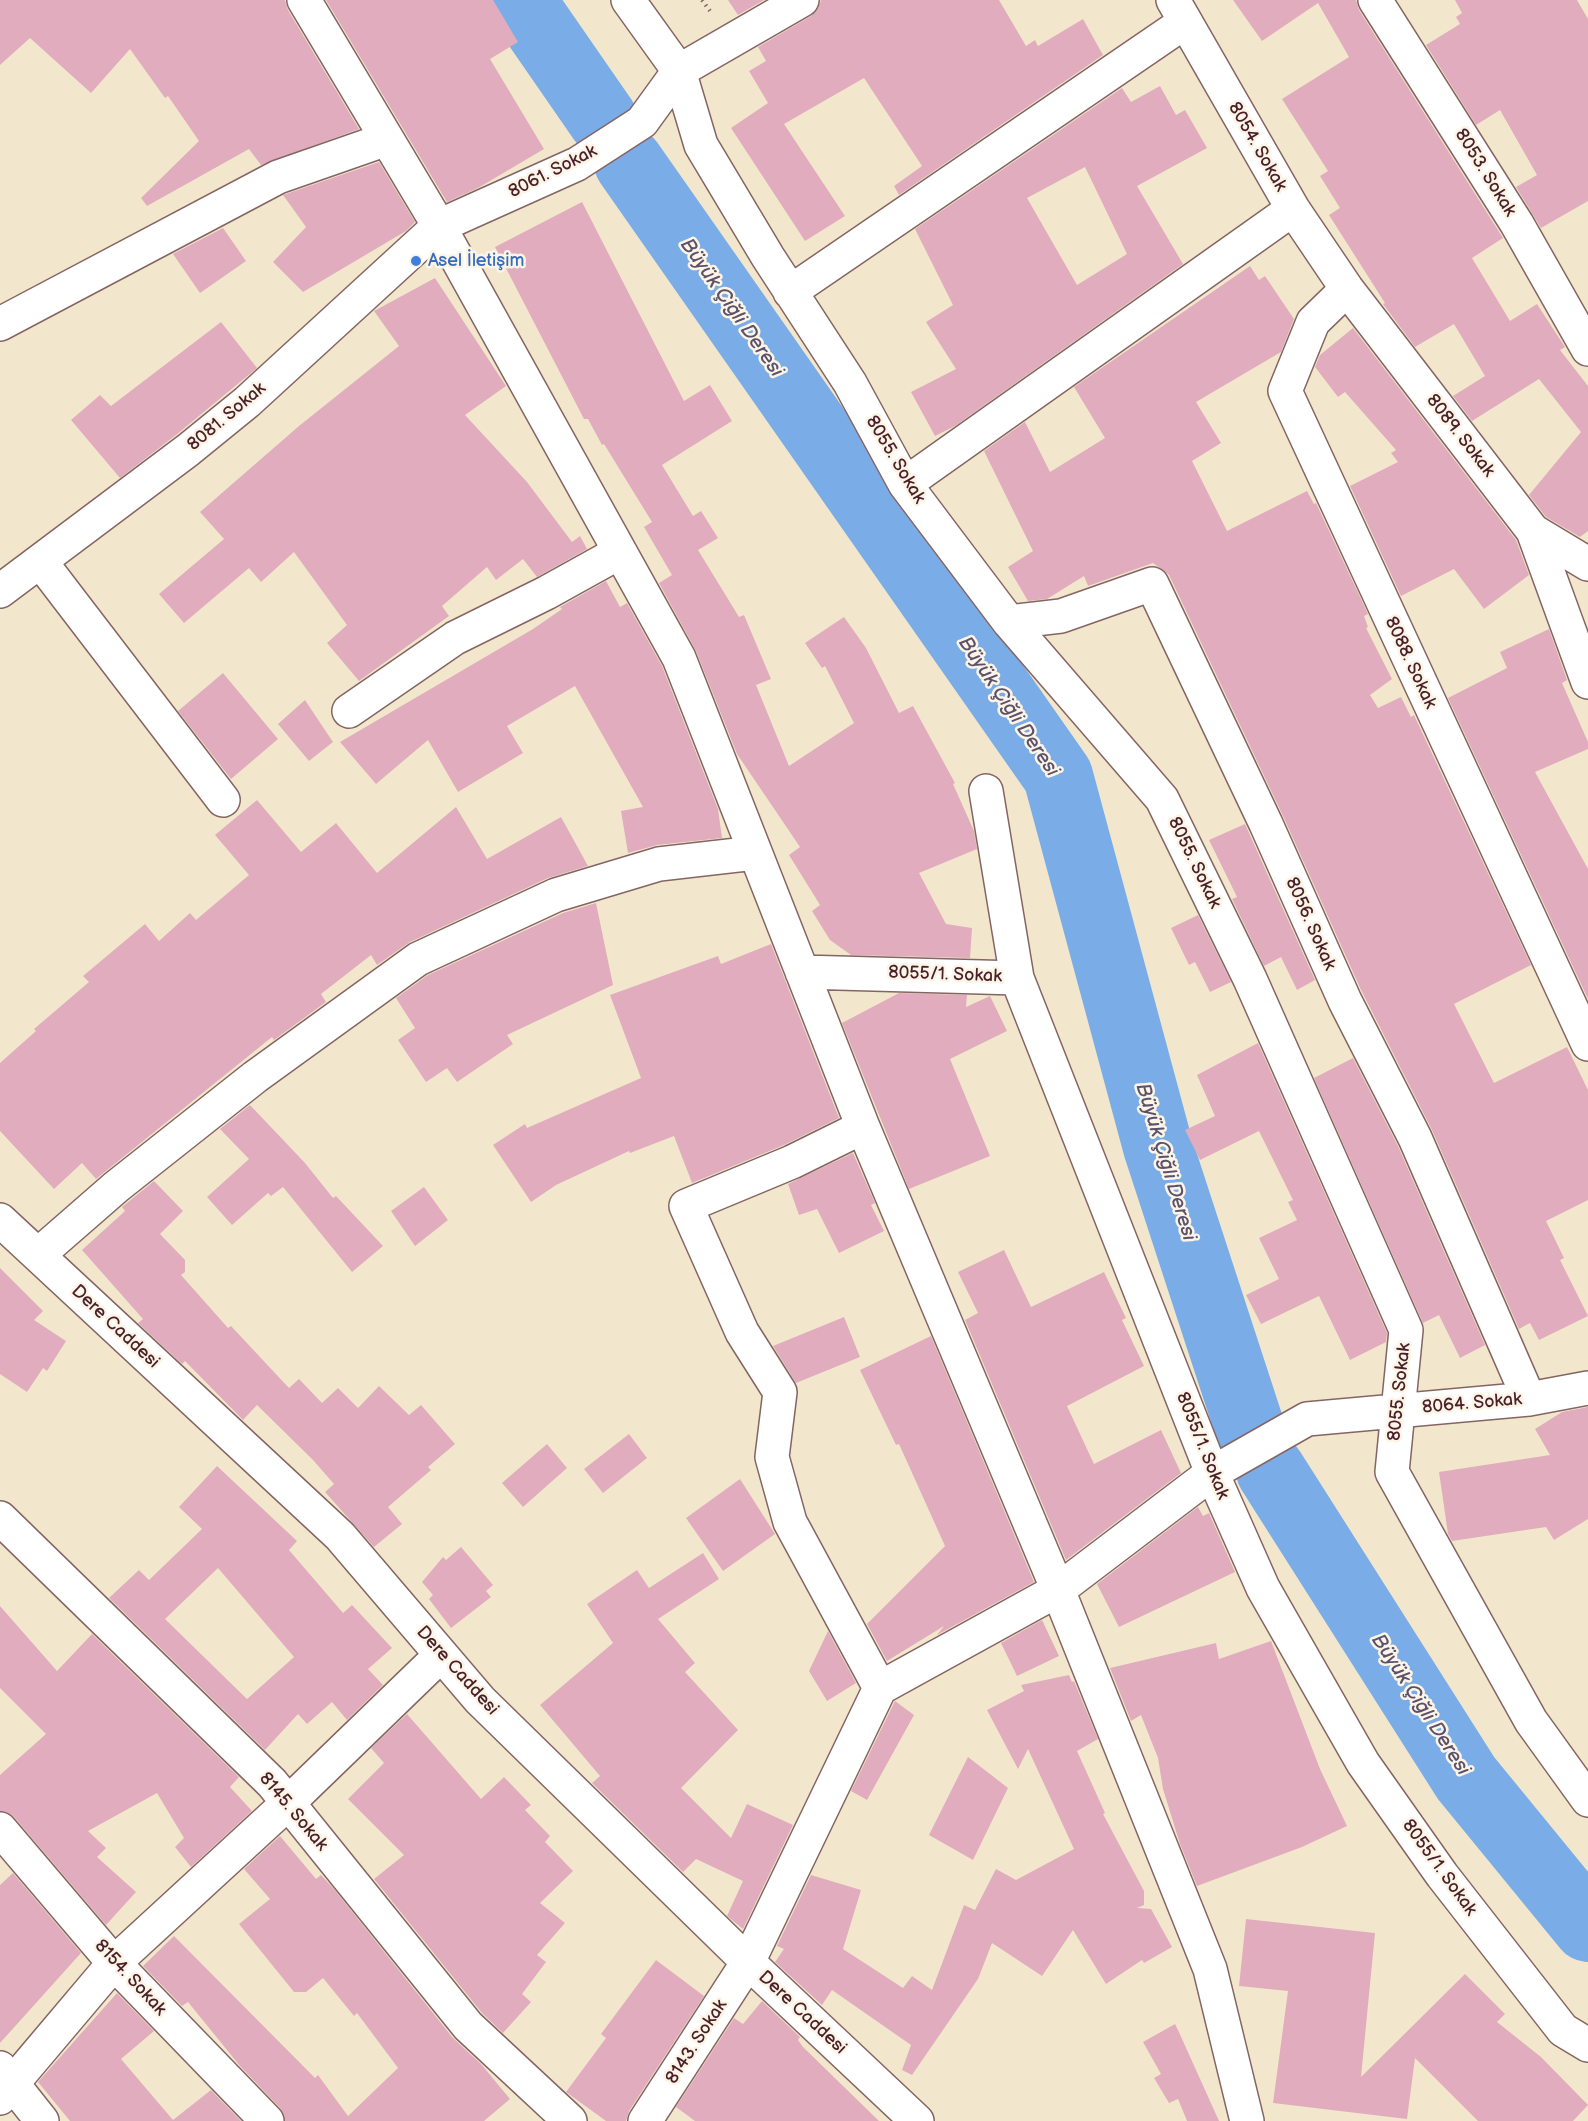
<!DOCTYPE html>
<html>
<head>
<meta charset="utf-8">
<style>
	body { margin:0 }
	canvas { display:block; background:#f2e7cc }
</style>
</head>
<body>
<canvas width="1588" height="2121"></canvas>
<script>
const ctx = document.querySelector('canvas').getContext('2d');
ctx.lineJoin = 'round';
function stroke(path, color, width, dash) { ctx.strokeStyle = color; ctx.lineWidth = width; ctx.lineCap = dash ? 'butt' : 'round'; ctx.setLineDash(dash || []); ctx.stroke(path); }
function fill(path, color) { ctx.fillStyle = color; ctx.fill(path, 'evenodd'); }
function label(font, color, halo, rows, align = 'center') {
  ctx.font = font + ' "Balsamiq Sans",sans-serif'; ctx.lineWidth = 5; ctx.setLineDash([]); ctx.textBaseline = 'middle'; ctx.strokeStyle = halo; ctx.fillStyle = color; for (const [text, x, y, turn = 0] of rows) {
    ctx.save(); ctx.translate(x, y); ctx.rotate((+turn || 0) * Math.PI / 180); ctx.textAlign = isNaN(turn) ? turn : align; if (halo) ctx.strokeText(text, 0, 0); ctx.fillText(text, 0, 0); ctx.restore();
  }
}
stroke(new Path2D(`
	M520,0l83,120
	M629,163l429,613 100,371 94,288
	M1271,1471l195,307 122,149`), '#7aade7', 70);
fill(new Path2D(`
	M0,0h285l3,10 71,119 -98,36 -12,-16 -102,57 -6,-8 58,-57 -31,-45 -3,2 -35,-49 -39,44 -61,-55 -30,27z
	M326,0h167l25,42 -28,17 54,90 -66,39 -31,14z
	M728,0h36l-26,15z
	M821,0h178l27,46 9,-6 3,6 45,-27 20,36 -204,140 -5,-9 28,-20 -58,-88 -80,46 61,92 -40,25 -74,-113 37,-25 -19,-32 17,-10 -8,-14 53,-31 7,-7z
	M1233,0h123l3,10 144,228 -31,20 38,63 27,-17 28,43 -5,3 28,36v145l-8,6 -34,-20 -17,-22 52,-63 -42,-53 -67,42 -19,-25 32,-20 -31,-52 -39,23 -32,-43 2,-1 -56,-88 11,-7 -20,-32 8,-5 -46,-72 67,-42 -31,-54 -56,38z
	M1455,0h122l11,19v182l-47,27 -25,-41 21,-12 -37,-65 -24,15 -50,-80 34,-21 -4,-7 6,-4z
	M1160,86l16,29 9,-5 22,38 -70,38 46,78 -228,162 -20,10 -24,-44 45,-23 -30,-47 27,-17 -38,-76 207,-141 9,14zM1085,167l42,87 -50,31 -50,-87z
	M379,162l36,60 -9,9 -103,61 -30,-30 33,-35 -23,-32z
	M582,202l102,199 26,-16 22,36 -70,44 31,51 8,-5 17,27 -20,12 41,67 5,-2 27,64 -15,6 33,81 65,-43 -29,-57 -3,2 -17,-25 39,-26 22,31 33,65 14,-7 42,77 -2,1 21,47 3,18 -58,24 27,51 26,4 -2,30 -119,-3 -21,-15 -18,-29 8,-6 -31,-50 11,-8 -63,-93 -41,-103 -37,-68 13,-8 -28,-48 8,-5 -48,-78 -2,1 -14,-26h-4l-89,-172z
	M223,228l23,33 -46,32 -27,-39z
	M1250,266l9,14 6,-4 29,43 -13,33 -85,50 25,41 -29,18 35,70 80,-40 7,13 2,-1 52,111 -4,2 4,11 -2,1 26,51 -22,16 8,13 23,-11 10,20 3,-2 117,250 -77,39 40,79 73,-36 21,43v110l-42,21 18,37 -4,2 28,56 -49,24 -9,-17 -11,6 -87,-199 -71,-140 -78,-174 -114,-241 -16,-12 -65,23 -4,-10 -37,23 -19,2 -20,-34 25,-16 -49,-100 41,-29 25,50 55,-34 -31,-51z
	M435,278l71,108 -41,29 62,67 45,60 8,-6 7,13 -50,28 -14,-18 -27,21 -9,-13 -45,39 7,10 -90,65 -32,-38 20,-18 -53,-73 -33,30 -12,-14 -65,55 -25,-29 65,-55 -24,-27 99,-86 100,-80 -25,-35z
	M221,322l36,46 -81,67 -56,43 -49,-58 29,-25 11,11z
	M1353,328l163,212 13,35 -45,34 -30,-40 -53,27 -51,-110 48,-24 -7,-9 5,-3 -51,-58 -7,5 -23,-30 5,-12z
	M606,581l14,26 7,-4 35,63 56,143 4,29 -65,7 -29,8 -7,-42 22,-4 -68,-121 -68,40 16,27 -65,39 -30,-52 -52,44 -36,-42 193,-113 29,-20 -2,-2z
	M1549,629l18,51 -5,3 26,59v7l-53,23 53,97v130l-140,-301 59,-30 -7,-16z
	M223,673l55,66 -47,40 -53,-68z
	M305,700l28,42 -24,19 -31,-37z
	M257,800l44,52 35,-29 41,50 79,-66 31,52 74,-42 27,49 -40,12 -138,64 -33,23 -6,-10 -50,39 5,8 -52,38 -2,-3 -176,142 -14,-16 -28,26 -54,-58v-68l36,-32 -2,-2 55,-47 -6,-6 62,-52 14,17 31,-28 6,7 53,-45 -34,-40z
	M1245,824l70,156 -18,10 -16,-33 -17,9 -32,-67 5,-2 -28,-57z
	M596,903l17,82 -106,50 6,9 -56,38 -10,-14 -21,14 -28,-42 17,-12 -19,-30 32,-23 135,-62z
	M1198,915l33,67 -21,10 -15,-30 -6,3 -18,-37z
	M771,944l68,174 -55,27 -92,38 -18,-47 -44,17 -1,-2 -73,34 -25,17 -38,-57 32,-21 2,4 114,-50 -31,-83 108,-39 3,8z
	M899,993l68,2 -1,12 24,-11 17,35 -57,28 40,97 -81,33 -67,-166z
	M1258,1043l129,290 -1,9 -36,18 -31,-64 -58,28 -15,-29 33,-16 -20,-41 38,-18 -9,-18 5,-2 -34,-69 -59,29 -15,-30 30,-14 -18,-41z
	M1353,1058l45,88 87,199 -25,13 -21,-43 -16,8 -109,-245z
	M250,1105l55,58 28,35 3,-2 47,50 -31,26 -69,-85 -12,9 -3,-3 -36,32 -25,-28 42,-38 -29,-30z
	M853,1153l22,50 -4,2 13,26 -45,22 -22,-44 -18,6 -11,-31z
	M154,1181l29,30 -23,23 25,26v12l-4,3 47,53 3,-2 58,62 10,-9 23,24 16,-15 20,20 21,-22 30,29 12,-10 34,39 -27,23 3,3 -43,37 14,17 -28,23 -49,-55 9,-8 -21,-24 -56,-55 -14,15 -58,-59 -3,3 -44,-41 5,-4 -61,-69 43,-39 -3,-4z
	M424,1187l24,33 -33,26 -24,-35z
	M1004,1250l27,57 73,-35 22,46 -4,2 22,46 -77,40 27,58 67,-34 20,43 -115,87 -101,-240 13,-7 -20,-41z
	M0,1268l43,43 -9,9 32,21 -19,30 -4,-3 -16,24 -27,-18z
	M844,1317l16,40 -64,26 -23,-37z
	M931,1336l103,246 -97,53 7,-9 -57,35 -20,-37 78,-78 -46,-102 -3,1 -36,-75z
	M1588,1407v112l-34,21 -8,-13 -94,14 -4,-7 -9,-62 111,-17 -15,-26 27,-17z
	M629,1434l18,24 -44,35 -19,-24z
	M547,1444l20,24 -44,39 -21,-24z
	M217,1466l80,75 -8,9 54,63 9,-8 40,43 -24,21 15,16 -36,35 -15,-18 -25,22 -9,-10 -33,36 -156,-152 30,-28 10,10 53,-51 -23,-22zM218,1568l76,89 -47,42 -82,-80z
	M740,1479l35,55 -52,37 -37,-53z
	M1198,1507l5,9 6,-3 26,59 -116,55 -22,-43z
	M461,1547l32,38 -7,6 5,6 -40,31 -22,-29 4,-4 -11,-13 21,-25 3,3z
	M703,1553l16,26 -61,40 37,44 -10,9 53,58 -57,58 50,50 16,-34 46,21 -50,104 -16,-13 16,-35 -47,-22 -13,13 -91,-89 8,-7 -60,-71 73,-62 -26,-39 50,-34 12,18z
	M0,1606l57,65 35,-37 147,143 -9,10 22,24 -61,56 -16,-20 9,-9 -27,-45 -69,38 18,17 -9,9 39,35 -30,33 -92,-108 -14,-6v-36l46,-41 -46,-46z
	M1042,1620l17,36 -42,20 -16,-33z
	M828,1631l28,52 -29,18 -18,-30z
	M1271,1641l49,128 27,57 -45,21 -105,39 -17,-42 -17,-55 -5,-31 -17,-43 -10,6 -21,-53 106,-25 3,16z
	M1069,1675l3,7 2,-1 24,58 -21,12 28,62 -2,1 41,77v14l-7,3 14,1 21,38 -28,16 -2,-3 -36,24 -33,-54 -31,46 -50,-33 -14,36 -66,96 -10,-5 9,-25 -79,-55 -10,15 -47,-43 9,-13 -7,-3 34,-71 50,15 -18,59 60,39 9,-12 20,14 32,-85 11,5 21,-41 20,11 58,-31 -46,-100 -10,20 -31,-59 37,-19 -3,-6z
	M895,1701l19,14 -47,85 -16,-9z
	M407,1714l74,85 23,-22 27,28 -6,5 25,26 -5,6 28,29 -33,32 25,20 -28,32 9,7 -24,32 9,8 -28,31 -21,-20 -108,-134 30,-24 -56,-56 36,-36 -13,-15z
	M968,1757l40,31 -35,72 -44,-25z
	M280,1836l36,43 5,-4 13,14 119,149 28,26 29,35 -26,22h-199l-5,-13 -40,-42 -52,-64 -6,4 -39,-40 31,-30 141,142 3,-3 30,41 50,-48 -41,-55 -3,3 -31,-38 -17,14h-12l-55,-68 31,-25 -26,-30z
	M13,1873l68,80 -81,90v-158z
	M1246,1919l129,14 -14,144 104,-103 40,40 -8,8 44,35 47,48 -15,16h-95l-63,-63 -8,61 -134,-16 15,-112 -49,-5z
	M656,1960l48,36 -75,115 -3,10h-20l-40,-29 40,-54 -5,-4z
	M117,1993l37,38 -33,28 52,61 38,-30 30,31h-171l-32,-39z
	M762,2001l38,36 -2,3 5,7 76,74h-184l-19,-14 58,-89 9,6z
	M1175,2024l3,6 41,91h-32l-9,-22 -9,4 -15,-25 7,-4 -18,-32z`), '#e1adbe');
const minor = new Path2D(`
	M304,0l135,226 240,432 184,469 195,463 152,379 37,152
	M628,0l51,71 22,74 67,112 82,126 55,101 104,138 153,177 88,180 156,351 -14,142 139,249 57,79
	M1173,0l120,209 54,80 186,242 55,33
	M1375,0l142,224 71,125
	M1347,289l-34,33 -28,69 303,653
	M790,292l395,-270
	M0,324l278,-147 109,-38
	M905,484l388,-275
	M1533,531l55,151
	M40,561l183,239
	M0,591l188,-141 59,-48 192,-176 138,-62 65,-42 37,-51 123,-71
	M1009,622l52,-6 91,-32 114,240 79,177 70,137 114,261
	M349,711l106,-73 91,-45 74,-41
	M986,791l31,187
	M802,972l215,6 195,495 51,115 100,175 79,112 121,155 25,15
	M863,1127l-71,35 -106,44 56,126 38,60 -8,65 18,65 90,166
	M0,1220l340,316 140,164 268,262 169,159
	M38,1255l78,-68 139,-110 163,-118 138,-64 103,-31 96,-11
	M0,1518l272,265 196,243 102,95
	M0,1829l114,134 153,158
	M0,2068l42,53
	M0,2098l114,-135 174,-160 153,-148
	M645,2121l103,-159 132,-274 178,-98 154,-117 95,-54 222,-20 59,-11`);
stroke(minor, '#856563', 36);
stroke(new Path2D(`
	M702,0l8,11`), '#856563', 4, [1.5, 4.5]);
stroke(minor, '#fff', 33);
for (const [x, y, r, color] of [
	[416,261,6,"#3f7fe0"]
]) { const dot = new Path2D(); dot.arc(x, y, r, 0, 2 * Math.PI); ctx.fillStyle = color; ctx.fill(dot); stroke(dot, '#fcf5e5', 2); }
label('18px', '#4a1f2b', '#fcf5e5', [
	["8054. Sokak",1257,147,60],
	["8061. Sokak",553,172,-27],
	["8053. Sokak",1485,173,58],
	["8081. Sokak",227,417,-40],
	["8089. Sokak",1460,436,52],
	["8055. Sokak",895,460,59],
	["8088. Sokak",1410,663,65],
	["8055. Sokak",1194,863,64],
	["8056. Sokak",1310,924,66],
	["8055/1. Sokak",945,975,2],
	["Dere Caddesi",115,1327,43],
	["8055. Sokak",1400,1392,-84],
	["8064. Sokak",1472,1404,-5],
	["8055/1. Sokak",1202,1446,68],
	["Dere Caddesi",457,1671,48],
	["8145. Sokak",293,1812,50],
	["8055/1. Sokak",1439,1868,54],
	["8154. Sokak",130,1978,47],
	["Dere Caddesi",802,2013,43],
	["8143. Sokak",697,2042,-57]
]);
label('18px', '#366cbe', '#fcf5e5', [
	["Asel İletişim",428,261]
], 'left');
label('italic 20px', '#5b516d', '#fcf5e5', [
	["Büyük Çiğli Deresi",731,308,55],
	["Büyük Çiğli Deresi",1008,707,56],
	["Büyük Çiğli Deresi",1165,1162,73],
	["Büyük Çiğli Deresi",1420,1705,57]
]);
</script>
</body>
</html>
